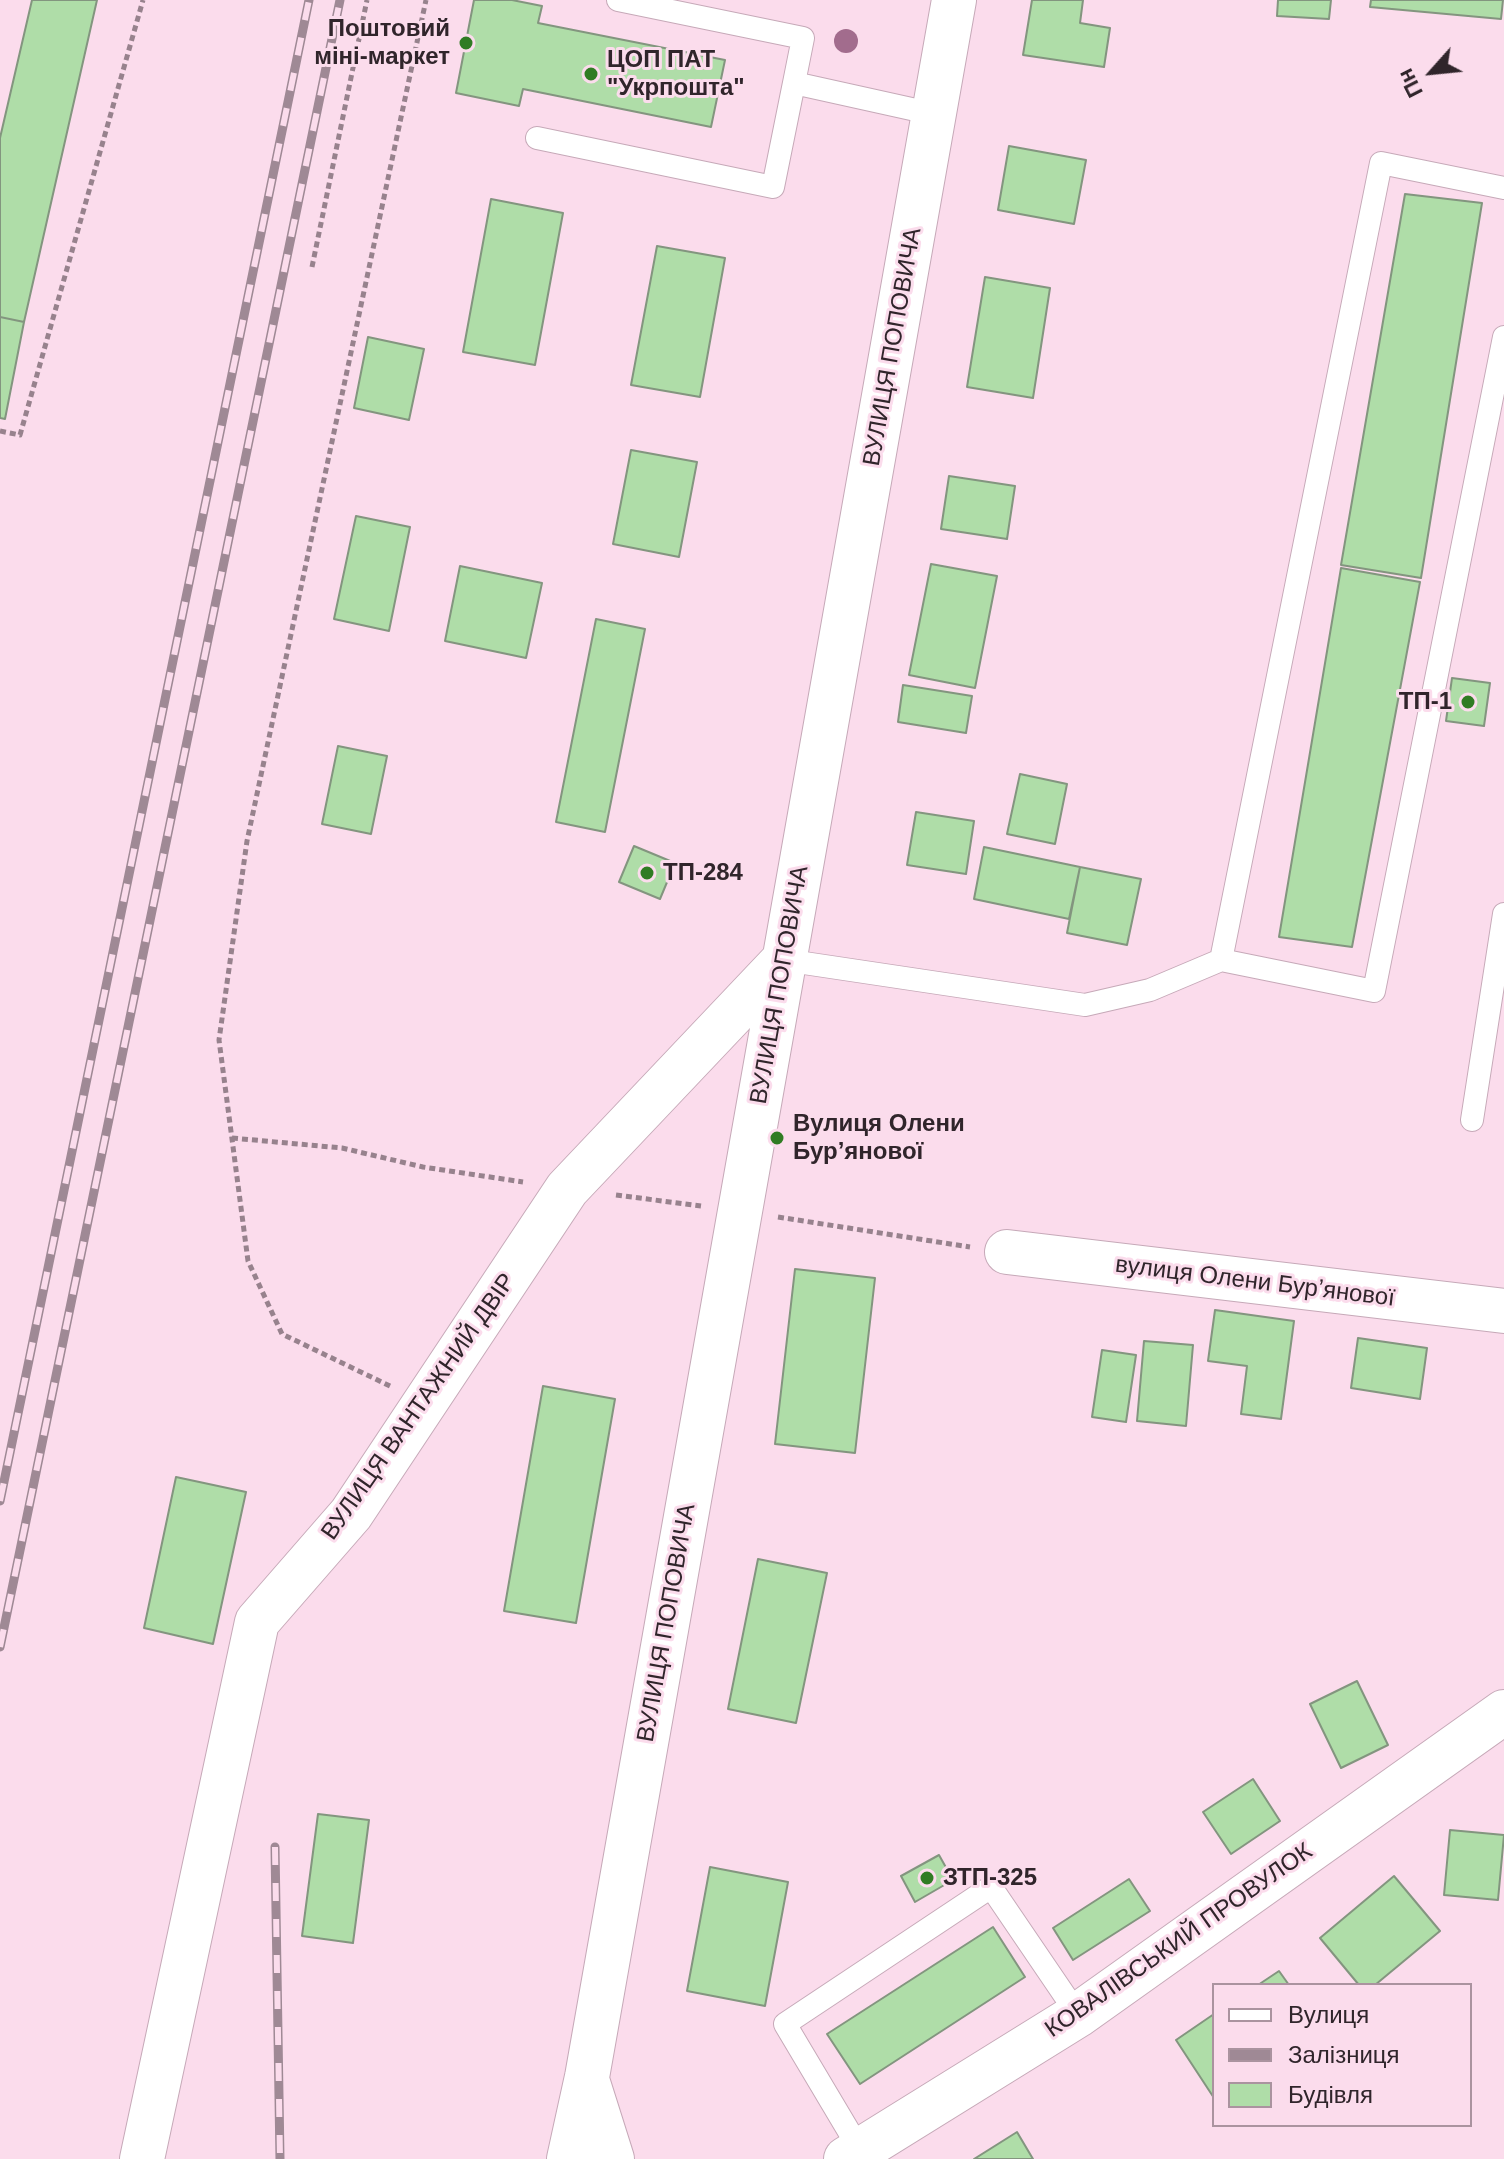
<!DOCTYPE html>
<html>
<head>
<meta charset="utf-8">
<style>
	body { margin:0 }
	#map { position:relative; width:1504px; height:2159px; overflow:hidden; background:#fbdcec; font-family:Helvetica,sans-serif }
	canvas { display:block }
	.legend { position:absolute; left:1212px; top:1983px; width:260px; height:144px; box-sizing:border-box; background:#fbdcec; border:2px solid #aa939f; margin:0; padding:10px 14px; list-style:none; font-size:24px; color:#30252b }
	.legend li { display:flex; align-items:center; gap:16px; height:40px }
	.legend b { width:40px; border:2px solid #aa939f }
	.north { position:absolute; left:1392px; top:32px; width:80px; height:80px; -webkit-text-stroke:6px #fbdcec; paint-order:stroke; rotate:243deg; font-size:22px; font-weight:700; line-height:32px; text-align:center; color:#30252b }
	.north::after { content:''; display:block; margin:auto; width:28px; height:36px; background:#30252b; clip-path:polygon(50% 0,100% 100%,50% 72%,0 100%) }
</style>
</head>
<body>
<div id="map">
<canvas width="1504" height="2159"></canvas>
<ul class="legend">
<li><b style="height:10px;background:#fff"></b>Вулиця</li>
<li><b style="height:10px;background:#9f8995"></b>Залізниця</li>
<li><b style="height:22px;background:#afdda8"></b>Будівля</li>
</ul>
<div class="north">Пн</div>
</div>
<script>
const ctx = document.querySelector('canvas').getContext('2d');
ctx.lineJoin = 'round';
function fill(path, color) { ctx.fillStyle = color; ctx.fill(path, 'evenodd'); }
function stroke(path, color, width, dash) { ctx.strokeStyle = color; ctx.lineWidth = width; ctx.lineCap = dash ? 'butt' : 'round'; ctx.setLineDash(dash || []); ctx.stroke(path); }
function label(font, color, halo, rows, align = 'center') {
  ctx.font = font + ' Helvetica,sans-serif'; ctx.lineWidth = 6; ctx.setLineDash([]); ctx.textBaseline = 'middle'; ctx.strokeStyle = halo; ctx.fillStyle = color; for (const [text, x, y, turn = 0] of rows) {
    ctx.save(); ctx.translate(x, y); ctx.rotate((+turn || 0) * Math.PI / 180); ctx.textAlign = isNaN(turn) ? turn : align; if (halo) ctx.strokeText(text, 0, 0); ctx.fillText(text, 0, 0); ctx.restore();
  }
}
const building = new Path2D(`
	M32,0h65l-73,322 -24,-5v-179z
	M474,0h38l30,6 -4,17 187,37 -14,67 -188,-38 -4,17 -63,-13z
	M1032,0h51l-3,23 30,5 -6,39 -81,-12z
	M1278,0h53l-2,19 -52,-3z
	M1371,0h132l-2,19 -131,-12z
	M1009,146l77,14 -12,64 -76,-14z
	M1405,194l77,9 -61,375 -80,-13z
	M491,199l72,14 -28,152 -72,-13z
	M657,246l68,12 -25,139 -69,-12z
	M985,277l65,11 -17,110 -66,-11z
	M0,317l24,5 -19,97 -5,-1z
	M368,337l56,12 -15,71 -55,-12z
	M631,450l66,12 -18,95 -66,-13z
	M949,476l66,10 -8,53 -66,-10z
	M356,516l54,11 -21,104 -55,-12z
	M931,564l66,12 -22,112 -66,-13z
	M460,566l82,17 -16,75 -81,-17z
	M1341,568l79,14 -68,365 -73,-10z
	M596,619l49,10 -40,203 -49,-10z
	M1452,678l38,5 -6,43 -38,-5z
	M903,685l69,11 -6,37 -68,-11z
	M338,746l49,10 -16,78 -49,-10z
	M1020,774l47,10 -12,60 -48,-10z
	M916,812l58,9 -8,53 -59,-9z
	M634,846l41,17 -15,36 -41,-17z
	M984,847l96,20 -11,52 -95,-20z
	M1080,867l61,12 -14,66 -60,-12z
	M795,1269l80,9 -20,175 -80,-9z
	M1215,1310l79,11 -13,98 -40,-5 6,-48 -39,-5z
	M1358,1338l69,10 -7,51 -69,-11z
	M1144,1341l49,4 -7,81 -49,-5z
	M1102,1350l34,5 -10,67 -34,-5z
	M543,1386l72,13 -39,224 -72,-12z
	M176,1477l70,15 -33,152 -69,-16z
	M758,1559l69,14 -31,150 -68,-14z
	M1357,1681l31,64 -47,23 -31,-64z
	M1253,1779l27,42 -49,33 -28,-42z
	M318,1814l51,6 -16,123 -51,-7z
	M1450,1830l54,5 -6,65 -54,-5z
	M939,1855l14,25 -38,22 -14,-26z
	M710,1867l78,15 -23,124 -78,-15z
	M1394,1876l46,55 -65,54h-16l-39,-47z
	M1129,1879l21,32 -77,49 -20,-32z
	M993,1927l32,50 -165,107 -33,-50z
	M1279,1971l10,14h-31z
	M1214,2014v84l-38,-58z
	M1017,2132l16,27h-59z`);
fill(building, '#afdda8');
stroke(building, '#83957f', 2);
const lane = new Path2D(`
	M618,0l185,38 -9,45
	M537,138l236,49 21,-104 140,31
	M784,960l301,45 65,-15 71,-30 153,31 130,-654
	M1221,960l160,-797 123,25
	M1472,1120l32,-206
	M860,2150l-75,-126 206,-137 87,128`);
const street = new Path2D(`
	M1007,1252l497,59
	M588,2083l24,76
	M142,2159l115,-537 94,-108 216,-325 217,-229
	M569,2159l18,-82 367,-2077
	M846,2159l232,-144 426,-303`);
stroke(lane, '#c6a9b8', 24);
stroke(street, '#c6a9b8', 46);
stroke(new Path2D(`
	M312,267l55,-267
	M0,431l20,4 123,-435
	M232,1138l110,10 81,19 100,15
	M616,1195l85,11
	M778,1217l192,30
	M390,1386l-108,-52 -34,-73 -29,-221 28,-199 179,-841`), '#97828d', 5, [6, 4]);
stroke(lane, '#fff', 22);
stroke(street, '#fff', 44);
const rail = new Path2D(`
	M0,1501l309,-1501
	M0,1647l340,-1647
	M275,1847l5,312`);
stroke(rail, '#9f8995', 9);
stroke(rail, '#fbdcec', 6, [18]);
ctx.fillStyle = '#a26c8d';
for (const [x, y] of [
	[846,41]
]) { ctx.beginPath(); ctx.arc(x, y, 12, 0, 2 * Math.PI); ctx.fill(); }
for (const [x, y, r, color] of [
	[466,43,8,"#307c23"],
	[591,74,8,"#307c23"],
	[1468,702,8,"#307c23"],
	[647,873,8,"#307c23"],
	[777,1138,8,"#307c23"],
	[927,1878,8,"#307c23"]
]) { const dot = new Path2D(); dot.arc(x, y, r, 0, 2 * Math.PI); ctx.fillStyle = color; ctx.fill(dot); stroke(dot, '#fbdcec', 3); }
label('bold 24px', '#30252b', '#fbdcec', [
	["Поштовий",450,29,"right"],
	["міні-маркет",450,57,"right"],
	["ЦОП ПАТ",607,60],
	["\"Укрпошта\"",607,88],
	["ТП-1",1452,702,"right"],
	["ТП-284",663,873],
	["Вулиця Олени",793,1124],
	["Бур’янової",793,1152],
	["ЗТП-325",943,1878]
], 'left');
label('24px', '#30252b', '#fbdcec', [
	["ВУЛИЦЯ ПОПОВИЧА",893,347,-80],
	["ВУЛИЦЯ ПОПОВИЧА",780,985,-80],
	["вулиця Олени Бурʼянової",1255,1282,7],
	["ВУЛИЦЯ ВАНТАЖНИЙ ДВІР",419,1407,-55],
	["ВУЛИЦЯ ПОПОВИЧА",667,1623,-80],
	["КОВАЛІВСЬКИЙ ПРОВУЛОК",1179,1941,-35]
]);
</script>
</body>
</html>
